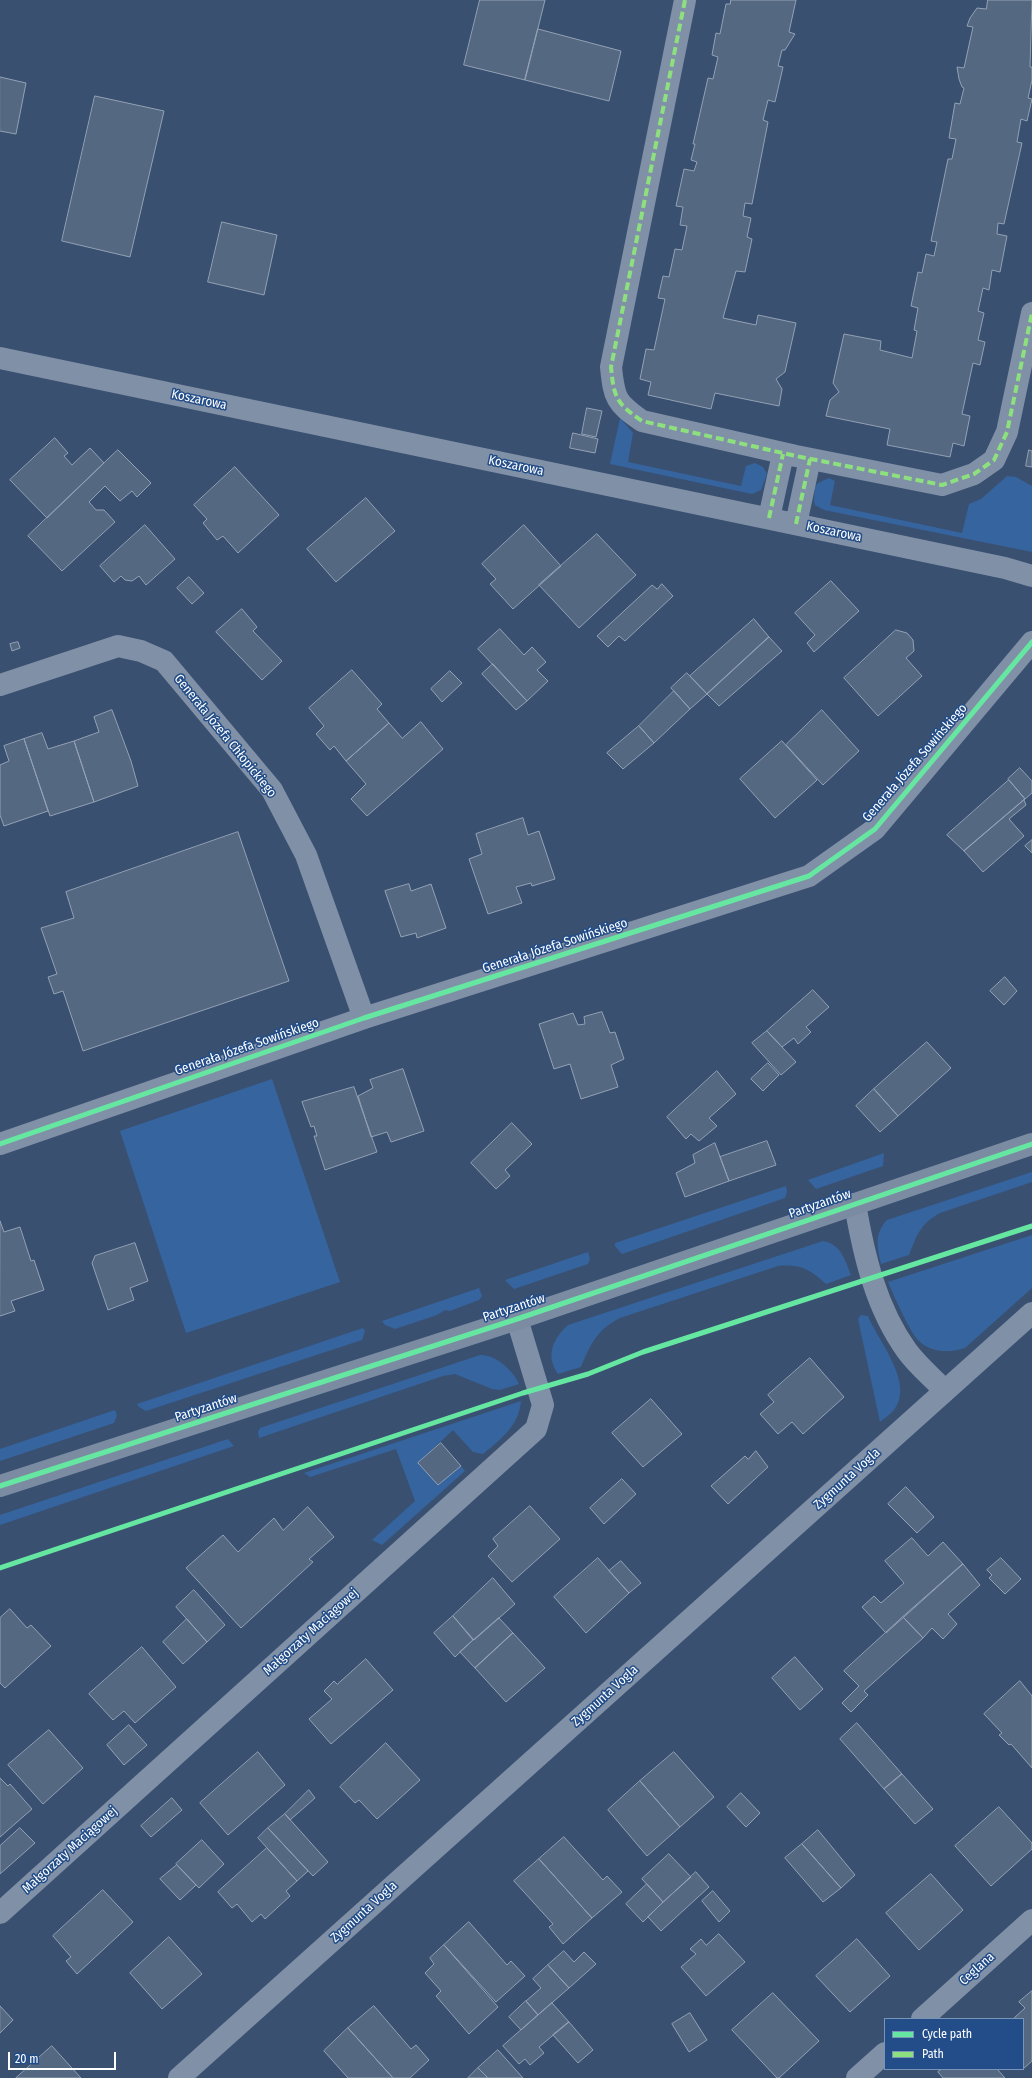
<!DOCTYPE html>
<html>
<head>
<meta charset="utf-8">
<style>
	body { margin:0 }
	#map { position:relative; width:1032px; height:2078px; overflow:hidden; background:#395071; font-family:"Fira Sans Condensed",sans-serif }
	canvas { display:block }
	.legend { position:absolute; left:884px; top:2018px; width:140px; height:52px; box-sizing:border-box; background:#224d88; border:1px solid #7a94b8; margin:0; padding:5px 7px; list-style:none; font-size:12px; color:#fff }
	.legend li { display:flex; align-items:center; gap:8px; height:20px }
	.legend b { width:20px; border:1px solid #7a94b8 }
	.scale { position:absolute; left:8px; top:2052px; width:108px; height:18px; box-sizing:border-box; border:2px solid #fff; border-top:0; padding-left:5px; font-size:12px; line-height:14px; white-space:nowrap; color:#fff; -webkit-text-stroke:3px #224d88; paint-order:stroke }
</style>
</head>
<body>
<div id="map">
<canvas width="1032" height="2078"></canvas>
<ul class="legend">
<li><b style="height:5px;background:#66e7a1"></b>Cycle path</li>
<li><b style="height:5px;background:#8de07e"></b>Path</li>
</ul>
<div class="scale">20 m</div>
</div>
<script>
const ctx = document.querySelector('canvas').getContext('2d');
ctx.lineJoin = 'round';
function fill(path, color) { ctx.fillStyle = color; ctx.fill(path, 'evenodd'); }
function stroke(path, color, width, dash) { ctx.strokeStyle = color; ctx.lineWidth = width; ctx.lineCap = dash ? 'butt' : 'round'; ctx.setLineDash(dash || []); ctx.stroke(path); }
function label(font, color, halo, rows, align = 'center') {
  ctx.font = font + ' "Fira Sans Condensed",sans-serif'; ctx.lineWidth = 3; ctx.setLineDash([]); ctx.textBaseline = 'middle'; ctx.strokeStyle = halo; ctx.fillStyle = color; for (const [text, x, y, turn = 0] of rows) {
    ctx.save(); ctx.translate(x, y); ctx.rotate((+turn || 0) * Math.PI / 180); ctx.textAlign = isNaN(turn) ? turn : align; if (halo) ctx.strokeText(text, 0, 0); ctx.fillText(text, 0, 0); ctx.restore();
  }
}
fill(new Path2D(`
	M620,418l13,15 -5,29 113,24 5,-20 9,-3 8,4 4,7 -6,16 -9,4 -142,-30z
	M1007,476l9,1 16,9v66l-208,-42 -9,-5 -1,-4 1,-14 3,-4 11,-5 6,3 -5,24 132,28 7,-29 12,-5z
	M272,1079l68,203 -154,51 -66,-202z
	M884,1153l-1,13 -67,23 -8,-9z
	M1032,1172v10l-92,31c-20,11 -23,22 -31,42l-28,9c-4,-17 -7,-30 6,-44z
	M786,1186l1,6 -2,6 -163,56 -7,-8v-3z
	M1032,1235v53l-67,60c-15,5 -35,5 -47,-8 -8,-8 -25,-46 -30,-58z
	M823,1241c18,3 22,19 28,34l-25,9c-17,-15 -25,-20 -48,-18l-158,52c-23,12 -29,25 -39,49l-23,7c-13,-19 -5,-35 10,-49z
	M588,1252l2,7 -2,5 -74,25 -9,-9z
	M479,1288l3,8 -3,4 -29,11 -5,-1 -8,5 -42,14 -10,-4 -3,-4z
	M861,1315l7,1c10,25 47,67 26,94 -4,5 -10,8 -14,12l-22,-103z
	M363,1328l2,3 -3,9 -216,71 -7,-4 -2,-3z
	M480,1355c15,-1 33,15 39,29l-19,6 -8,-1 -37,-15 -12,2 -184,62 -1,-6 2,-4z
	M521,1401c-2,25 -20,38 -38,53l-10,-2 -20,-22 -35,33 20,22 23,-19 4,5 -83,74 -10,-5 43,-39 -19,-52 -86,28 -6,-4z
	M115,1410l2,5 -3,8 -114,38v-12z
	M228,1439l6,7 -234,79v-10z`), '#36649e');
const building = new Path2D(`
	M480,0h65l-20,80 -61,-15z
	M731,0h65l-7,32 6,2 -10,16h-3l-4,16 5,1 -8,35 -7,-2 -5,20 5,2 -16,82 -7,-1 -2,13 8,2 -4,19 5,2 -7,33 -9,-1 -13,47 33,7 2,-10 38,8 -11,49 -9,7 6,10 -3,17 -64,-13 -4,16 -63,-14 3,-13 -11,-3 6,-30 8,1 11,-51 -7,-1 5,-22 6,1 6,-28 7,1 5,-24 -7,-1 3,-18 -7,-1 8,-37 10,2 3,-9 -6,-2 4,-16h-2l15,-66 5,1 5,-22 -6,-2 4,-22 4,1 6,-30h4z
	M988,0h44l-2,67h2v13l-4,18 4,1 -5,22 -6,-2 -4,23 5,1 -18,81 -6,-1 -1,11 10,2 -7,36 -8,-2 -3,20 -6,-2 -5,23 6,2 -6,27 7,2 -5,23 -7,-2 -11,51 8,2 -6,30 -11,-3 -3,14 -63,-12 3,-16 -64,-13 4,-16 9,-8 -6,-9 11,-49 37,7 -1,9 32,8 5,-27 -3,-1 4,-22 -7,-2 7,-34 4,1 4,-19 8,2 3,-14 -6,-1 17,-82h4l4,-20 -7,-1 6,-35 5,1 4,-16 -2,-1 -3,-8 -2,-12 7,1 9,-41 -6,-1 3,-8 7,-10 9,1z
	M538,29l83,22 -12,50 -84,-21z
	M0,77l26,6 -10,51 -16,-3z
	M95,96l69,15 -34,146 -68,-16z
	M222,222l55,13 -13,60 -56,-13z
	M587,408l15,3 -6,26 -14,-3z
	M573,433l25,6 -3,14 -25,-5z
	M55,438l13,15 -4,3 8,9 18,-17 14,15 -57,55 -37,-38z
	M118,450l33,33 -14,14 -5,-6 -12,10 -15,-15 -16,16 7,8h8l11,12 -53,49 -34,-35z
	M1029,450l3,1v16l-6,-1z
	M235,467l44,48 -41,38 -15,-17 -6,4 -14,-17 4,-4 -13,-14z
	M366,498l29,33 -59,51 -29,-33z
	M145,525l30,34 -29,26 -7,-9 -7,5 -7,-1 -4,-4 -7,6 -14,-16z
	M524,525l37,41 -48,43 -23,-25 6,-5 -14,-15z
	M597,534l39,41 -57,53 -40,-43z
	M189,577l15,16 -12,11 -15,-16z
	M831,581l28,30 -45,41 -7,-9 8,-8 -20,-22z
	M662,584l11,12 -48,45 -6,-5 -11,11 -11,-11 55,-51 5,4z
	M242,609l15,18 -4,4 29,30 -20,19 -46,-48z
	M754,619l15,18 -62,57 -17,-18z
	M500,629l24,26 8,-8 14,15 -9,8 11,11 -21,20 -49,-52z
	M896,630l11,3 6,7 1,11 -8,7 16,18 -44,40 -34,-38z
	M769,637l13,14 -63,55 -12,-12z
	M18,642l2,6 -8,3 -2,-7z
	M493,664l34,37 -11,9 -34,-36z
	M352,670l30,34 -5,5 12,14 -43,38 -12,-15 -4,4 -14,-16 8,-8 -15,-18z
	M450,671l12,12 -20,19 -11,-13z
	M687,673l20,21 -17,15 -19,-21z
	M674,691l16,18 -36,34 -15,-17z
	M112,710l19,51 7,25 -44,16 -20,-61 25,-9 -5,-15z
	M822,710l37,41 -36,34 -37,-40z
	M421,722l22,27 -76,67 -16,-17 15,-15 -20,-23 43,-38 13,15z
	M639,726l15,17 -31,26 -16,-16z
	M42,733l6,16 26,-8 20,61 -44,14 -26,-77z
	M24,739l24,72 -44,15 -4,-11v-50l9,-4 -5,-15z
	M782,741l35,39 -42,38 -35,-39z
	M1020,768l12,13v12l-7,6 -17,-20z
	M1009,780l16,19 -61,52 -17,-16z
	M1024,800l2,5 -17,14 15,17 -41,36 -19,-21z
	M523,818l5,17 11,-4 16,48 -23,7 -1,-3 -15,4 6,16 -34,11 -19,-55 13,-5 -6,-20z
	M238,832l51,149 -206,70 -20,-60 -9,3 -6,-17 9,-3 -16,-46 33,-10 -8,-26z
	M1032,840v13l-7,-7z
	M409,884l2,7 20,-7 15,44 -29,10 -1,-5 -15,4 -16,-46z
	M1005,977l12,14 -13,14 -14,-14z
	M813,990l16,17 -23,20 5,5 -13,12 -4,-6 -12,9 -15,-16z
	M602,1012l8,21 5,-1 9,27 -13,6 7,22 -37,12 -11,-35 -16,5 -15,-45 34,-11 5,12 7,-1 -1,-7z
	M767,1031l29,31 -15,13 -29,-32z
	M927,1042l24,26 -53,48 -24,-27z
	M768,1063l11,12 -16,16 -12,-12z
	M403,1069l21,62 -33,11 -4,-10 -16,5 -13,-41 15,-8 -3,-8z
	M717,1071l19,23 -27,24 8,8 -18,15 -8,-7 -5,5 -19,-22z
	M354,1087l23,65 -52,18 -11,-34h3l-3,-10 -3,1 -9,-25z
	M874,1089l24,27 -18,16 -24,-26z
	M512,1123l20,21 -27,26 5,6 -14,13 -25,-26z
	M767,1141l9,24 -47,16 -9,-24z
	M715,1143l14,38 -44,16 -9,-24 19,-10 -2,-8z
	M0,1221l4,11 16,-5 11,34 3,-1 10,30 -33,11 4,10 -15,5z
	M135,1243l13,38 -18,7 4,12 -26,10 -16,-47 3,-7z
	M810,1358l34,39 -41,37 -11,-12 -14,12 -18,-20 14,-12 -6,-7z
	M651,1399l31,35 -39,33 -31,-34z
	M441,1443l20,23 -23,19 -20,-22z
	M756,1451l12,16 -40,37 -17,-18 34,-30 3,3z
	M622,1479l14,15 -32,30 -14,-16z
	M906,1487l28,30 -17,16 -29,-29z
	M530,1506l30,33 -48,43 -24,-26 10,-10 -5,-7z
	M308,1507l26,30 -25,22 4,3 -72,66 -55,-60 37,-33 15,17 36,-34 9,12z
	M912,1538l16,18 15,-14 20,22 -77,69 -24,-26 12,-11 7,7 23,-20 -19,-22z
	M598,1558l31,35 -43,40 -32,-36z
	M1001,1558l20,21 -16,15 -16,-16 3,-3 -5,-5z
	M621,1561l20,22 -12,10 -20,-22z
	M963,1564l17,21 -32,29 9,10 -14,15 -11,-11 -9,10 -20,-21z
	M493,1578l22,26 -41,36 -21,-24z
	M194,1590l31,35 -18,17 -31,-35z
	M10,1609l17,19 4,-3 20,21 -46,42 -5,-5v-65z
	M453,1616l20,24 -18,17 -21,-24z
	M903,1617l20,21 -59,53 4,4 -17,17 -9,-9 17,-17 -15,-15z
	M499,1618l14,15 -38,35 -15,-16z
	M187,1619l20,23 -24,22 -20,-22z
	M513,1633l32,35 -39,34 -31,-34z
	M142,1647l34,40 -41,36 -11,-12 -11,9 -24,-26z
	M795,1657l28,32 -23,21 -28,-32z
	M366,1659l27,31 -62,54 -22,-25 23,-20 -8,-8 10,-10 3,3z
	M1020,1681l12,15v72l-21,-24 -2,1 -10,-10 3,-2 -18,-19z
	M857,1723l45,51 -18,15 -44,-50z
	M129,1725l18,20 -23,20 -17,-20z
	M49,1730l34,38 -40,36 -35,-39z
	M386,1743l34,37 -43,39 -18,-19 -4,3 -15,-16z
	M258,1752l27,33 -57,50 -28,-32z
	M674,1752l40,45 -34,30 -40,-46z
	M902,1774l31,35 -18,15 -31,-35z
	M0,1778l8,8 2,-2 22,25 -32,28z
	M640,1781l40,46 -33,29 -39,-46z
	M309,1790l6,8 -25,22 -5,-6z
	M741,1793l19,20 -14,14 -19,-20z
	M172,1798l10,12 -31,27 -10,-11z
	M999,1807l33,36v6l-41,37 -36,-40z
	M285,1814l43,48 -15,14 -45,-48z
	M20,1828l15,15 -35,31v-28z
	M268,1828l40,43 -11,10 -39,-43z
	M818,1830l37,45 -14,13 -39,-44z
	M564,1837l39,43 4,-4 15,16 -30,26 -53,-59z
	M202,1840l22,24 -25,24 -23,-24z
	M802,1844l39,44 -18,14 -38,-44z
	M267,1848l30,33 -11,10 4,5 -25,23 -4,-5 -9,8 -15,-18 -5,4 -14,-16z
	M669,1854l22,23 -28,25 -21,-23z
	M539,1859l53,59 -29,26 -14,-17 4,-3 -39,-43z
	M177,1865l19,20 -16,15 -20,-21z
	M696,1872l13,15 -48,44 -13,-14z
	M931,1874l32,36 -44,40 -33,-37z
	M647,1884l16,18 -20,20 -17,-18z
	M103,1890l30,32 -56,52 -11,-13 5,-4 -18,-21z
	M713,1891l17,20 -11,11 -17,-21z
	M469,1922l38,43 4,-4 14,15 -29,26 -52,-57z
	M719,1934l26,28 -39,34 -25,-29 15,-13 -6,-5 11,-10 5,6z
	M169,1937l33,37 -40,35 -32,-36z
	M857,1939l33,37 -40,36 -34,-36z
	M444,1945l54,62 -29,27 -33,-38 5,-5 -16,-18 9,-9 -4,-6z
	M564,1951l10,11 10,-10 12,12 -27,24 -21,-23z
	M548,1965l21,23 -31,27 -12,-14 15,-13 -8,-9z
	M1032,1991v70l-9,8v-50h-10l12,-11 -6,-6z
	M773,1993l46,48 -40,37h-2l-45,-48z
	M526,2001l12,14 -17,15 -12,-13z
	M552,2003l17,19 -30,25 5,6 -14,12 -5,-6 -6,5 -16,-18z
	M0,2006l13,14 -13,13z
	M374,2006l37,43 5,-4 13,15 -19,18h-17l-45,-50z
	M690,2013l17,27 -18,12 -17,-28z
	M569,2022l24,28 -15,13 -25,-28z
	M348,2028l45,50h-45l-24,-27z
	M52,2046l29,32h-65z
	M498,2050l25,28h-35l-10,-10z
	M478,2068l10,10h-20z
	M942,2069h55l8,9h-62l-5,-6z`);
fill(building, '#556882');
stroke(building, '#93a1b4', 1);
stroke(new Path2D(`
	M685,0l-74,367c3,31 5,36 31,54l154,35 146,29 32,-11 20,-14 13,-28 25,-119
	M0,358l1005,210 27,8
	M769,518l14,-64
	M796,524l14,-65
	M0,685l118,-39 23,5 23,10 108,129 34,65 58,163
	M0,1144l364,-126 445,-142 66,-47 157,-187
	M855,1204c9,52 21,104 52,147 11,15 26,27 38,40
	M0,1913l536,-484 7,-24 -26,-86
	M922,2019l110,-99
	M179,2078l853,-765
	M857,2078l28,-25`), '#8090a6', 22);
stroke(new Path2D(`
	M0,1486l517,-167 515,-175`), '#7b8ca2', 22);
stroke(new Path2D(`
	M685,0l-74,367c3,31 5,36 31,54l154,35 146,29 32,-11 20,-14 13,-28 25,-119
	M769,518l14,-64
	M796,524l14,-65`), '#8de07e', 4, [8, 4]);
stroke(new Path2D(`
	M0,1144l364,-126 445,-142 66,-47 157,-187
	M0,1486l517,-167 515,-175
	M0,1568l523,-175 65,-19 55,-22 389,-126`), '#66e7a1', 5);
label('13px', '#fff', '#224d88', [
	["Koszarowa",199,400,12],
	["Koszarowa",516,466,12],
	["Koszarowa",834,532,12],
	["Generała Józefa Chłopickiego",225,736,51],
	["Generała Józefa Sowińskiego",915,763,-49],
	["Generała Józefa Sowińskiego",555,946,-18],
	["Generała Józefa Sowińskiego",247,1047,-19],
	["Partyzantów",820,1204,-19],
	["Partyzantów",514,1308,-18],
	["Partyzantów",206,1408,-18],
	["Zygmunta Vogla",847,1479,-42],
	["Małgorzaty Maciągowej",311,1632,-42],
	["Zygmunta Vogla",605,1696,-42],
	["Małgorzaty Maciągowej",70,1850,-42],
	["Zygmunta Vogla",364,1912,-42],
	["Ceglana",977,1969,-42]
]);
</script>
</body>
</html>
